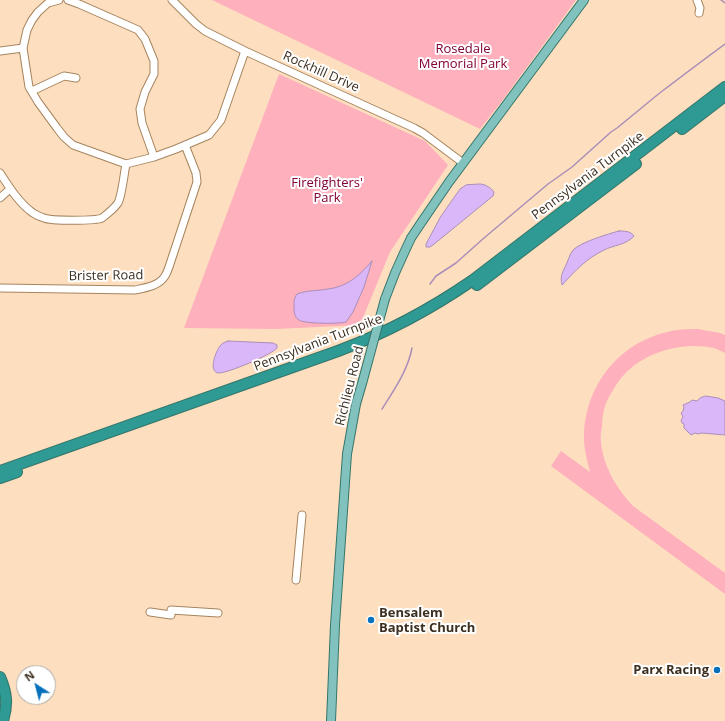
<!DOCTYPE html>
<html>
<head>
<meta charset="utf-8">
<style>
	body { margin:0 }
	#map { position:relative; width:725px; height:721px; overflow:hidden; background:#fddfbf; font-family:"Open Sans",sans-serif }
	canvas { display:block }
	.north { position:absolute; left:16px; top:665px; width:40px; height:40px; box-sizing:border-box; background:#fff; border:1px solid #b1aca5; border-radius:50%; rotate:324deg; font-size:11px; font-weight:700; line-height:16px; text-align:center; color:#3d2f1f }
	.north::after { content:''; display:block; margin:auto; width:14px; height:18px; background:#0571bc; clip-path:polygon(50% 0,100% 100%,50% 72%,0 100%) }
</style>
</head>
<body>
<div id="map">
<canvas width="725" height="721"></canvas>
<div class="north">N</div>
</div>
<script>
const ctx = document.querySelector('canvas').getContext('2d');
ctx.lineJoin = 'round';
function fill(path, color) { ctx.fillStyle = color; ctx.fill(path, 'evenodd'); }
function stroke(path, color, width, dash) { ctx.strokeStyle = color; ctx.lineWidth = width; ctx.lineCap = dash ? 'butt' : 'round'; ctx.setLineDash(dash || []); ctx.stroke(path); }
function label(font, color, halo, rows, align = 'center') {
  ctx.font = font + ' "Open Sans",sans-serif'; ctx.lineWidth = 4; ctx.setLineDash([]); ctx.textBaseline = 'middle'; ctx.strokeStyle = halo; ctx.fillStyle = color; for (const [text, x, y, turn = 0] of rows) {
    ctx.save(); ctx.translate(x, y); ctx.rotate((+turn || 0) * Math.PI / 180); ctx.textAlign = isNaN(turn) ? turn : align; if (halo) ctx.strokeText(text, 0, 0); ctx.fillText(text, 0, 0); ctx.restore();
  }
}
fill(new Path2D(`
	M212,0h364l-74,101 -22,28z
	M279,74l146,67 23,24 -58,87 -30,73 -84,4 -92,-1z
	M698,329l22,4 5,2v18c-4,-2 -8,-4 -11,-5 -32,-7 -71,4 -92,29 -3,3 -5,7 -7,10 -4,6 -8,13 -10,19 -2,6 -3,14 -3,21 -1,5 -2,10 -1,15 2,24 16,47 32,64l92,67v21l-174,-128 10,-15 29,21c-3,-13 -7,-26 -6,-39 3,-53 40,-95 93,-103 6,-1 14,-1 21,-1z`), '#feb0bd');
const water = new Path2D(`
	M481,184c6,1 10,4 13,8l-1,4 -60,49 -3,2h-4v-3l15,-28 19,-27 6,-4z
	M619,231c5,0 12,0 15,5 -8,9 -20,9 -30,14 -18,9 -28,20 -41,34l-1,1c-2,-7 0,-12 3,-18 3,-5 4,-12 8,-17 8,-8 35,-16 46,-19z
	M372,261l-8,26 -11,25 -7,10c-7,2 -41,2 -47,-2 -5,-3 -5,-9 -5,-14 0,-5 0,-8 3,-12 10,-4 21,-3 31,-5 19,-2 32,-14 44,-28z
	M228,341l45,2 4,2v3c-4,6 -51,26 -59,25 -10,-2 -2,-22 2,-27 2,-3 5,-4 8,-5z
	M706,396l12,2 7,3v34l-23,-2 -4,1 -3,-1 -4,2 -7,-7v-4l-2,-1 -1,-3 2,-3 -2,-4 2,-2 1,-4 -1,-2 7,-3 2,-2 5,1 3,-3z`);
fill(water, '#dab7f9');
stroke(water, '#ab8eb8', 1);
stroke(new Path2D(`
	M721,0l4,3
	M430,284l6,-8 20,-13 28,-25 64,-54 24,-17 39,-35 6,-4c15,-12 29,-24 44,-36 21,-16 42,-32 64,-48
	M382,409c12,-19 26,-39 30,-61`), '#ab8eb8', 1.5);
const minor = new Path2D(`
	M59,0l-11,3 -10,9 -6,8 -5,10 -4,18 6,39 9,15 19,26 7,9 9,8 53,19 28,-7 22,-8 33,-14 12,-15 24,-69
	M68,0l11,4 59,26 7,9 9,22v13l-9,18 -5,17 2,14 12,34
	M172,0l24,24 9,7 40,20 169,77 9,5 40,30
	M697,0l3,8 -1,5
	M0,51l23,-3
	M32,91l32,-15 12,2
	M0,173c9,14 19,30 33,40 3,2 8,4 11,5 7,3 52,3 58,0 4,-3 13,-11 16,-15 4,-8 6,-29 8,-39
	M0,198l10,-9
	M0,288l135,2c10,-2 24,-4 30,-14 2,-3 3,-6 4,-9l28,-85 -1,-9 -11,-28
	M296,580l6,-65
	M150,612l21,3v-5l47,3`);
const major = new Path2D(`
	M385,299l10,-26 9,-20 7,-15 10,-15 28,-41 135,-182
	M331,721l4,-96 12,-171 5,-28 4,-22 7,-24`);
const highway = new Path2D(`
	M682,129l43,-33
	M477,285l159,-121
	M0,471l338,-120c48,-18 93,-42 135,-71l252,-193
	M0,478l17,-6
	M0,677c7,16 8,28 3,44`);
stroke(minor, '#a6845e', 9);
stroke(major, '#34756a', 10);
stroke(highway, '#34756a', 12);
stroke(minor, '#fff', 7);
stroke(major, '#82c2be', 8);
stroke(highway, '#2f9a93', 10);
const majorBridge = new Path2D(`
	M363,380l22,-81`);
stroke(majorBridge, '#34756a', 10, []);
stroke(majorBridge, '#82c2be', 8);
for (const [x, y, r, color] of [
	[371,620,4,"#0571bc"],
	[717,670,4,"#0571bc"]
]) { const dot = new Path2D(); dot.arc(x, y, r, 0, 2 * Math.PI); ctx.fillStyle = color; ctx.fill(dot); stroke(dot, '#fff', 1.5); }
label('13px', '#810334', '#fff', [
	["Rosedale",463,49],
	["Memorial Park",463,64],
	["Firefighters'",327,183],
	["Park",327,198]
]);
label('13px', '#3d2f1f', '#fff', [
	["Rockhill Drive",321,72,24],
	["Pennsylvania Turnpike",588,176,-37],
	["Brister Road",106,276,-1],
	["Pennsylvania Turnpike",318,343,-21],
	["Richlieu Road",350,386,-76]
]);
label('bold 13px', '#3d2f1f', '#fff', [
	["Bensalem",379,613],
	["Baptist Church",379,628],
	["Parx Racing",709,670,"right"]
], 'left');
</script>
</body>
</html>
